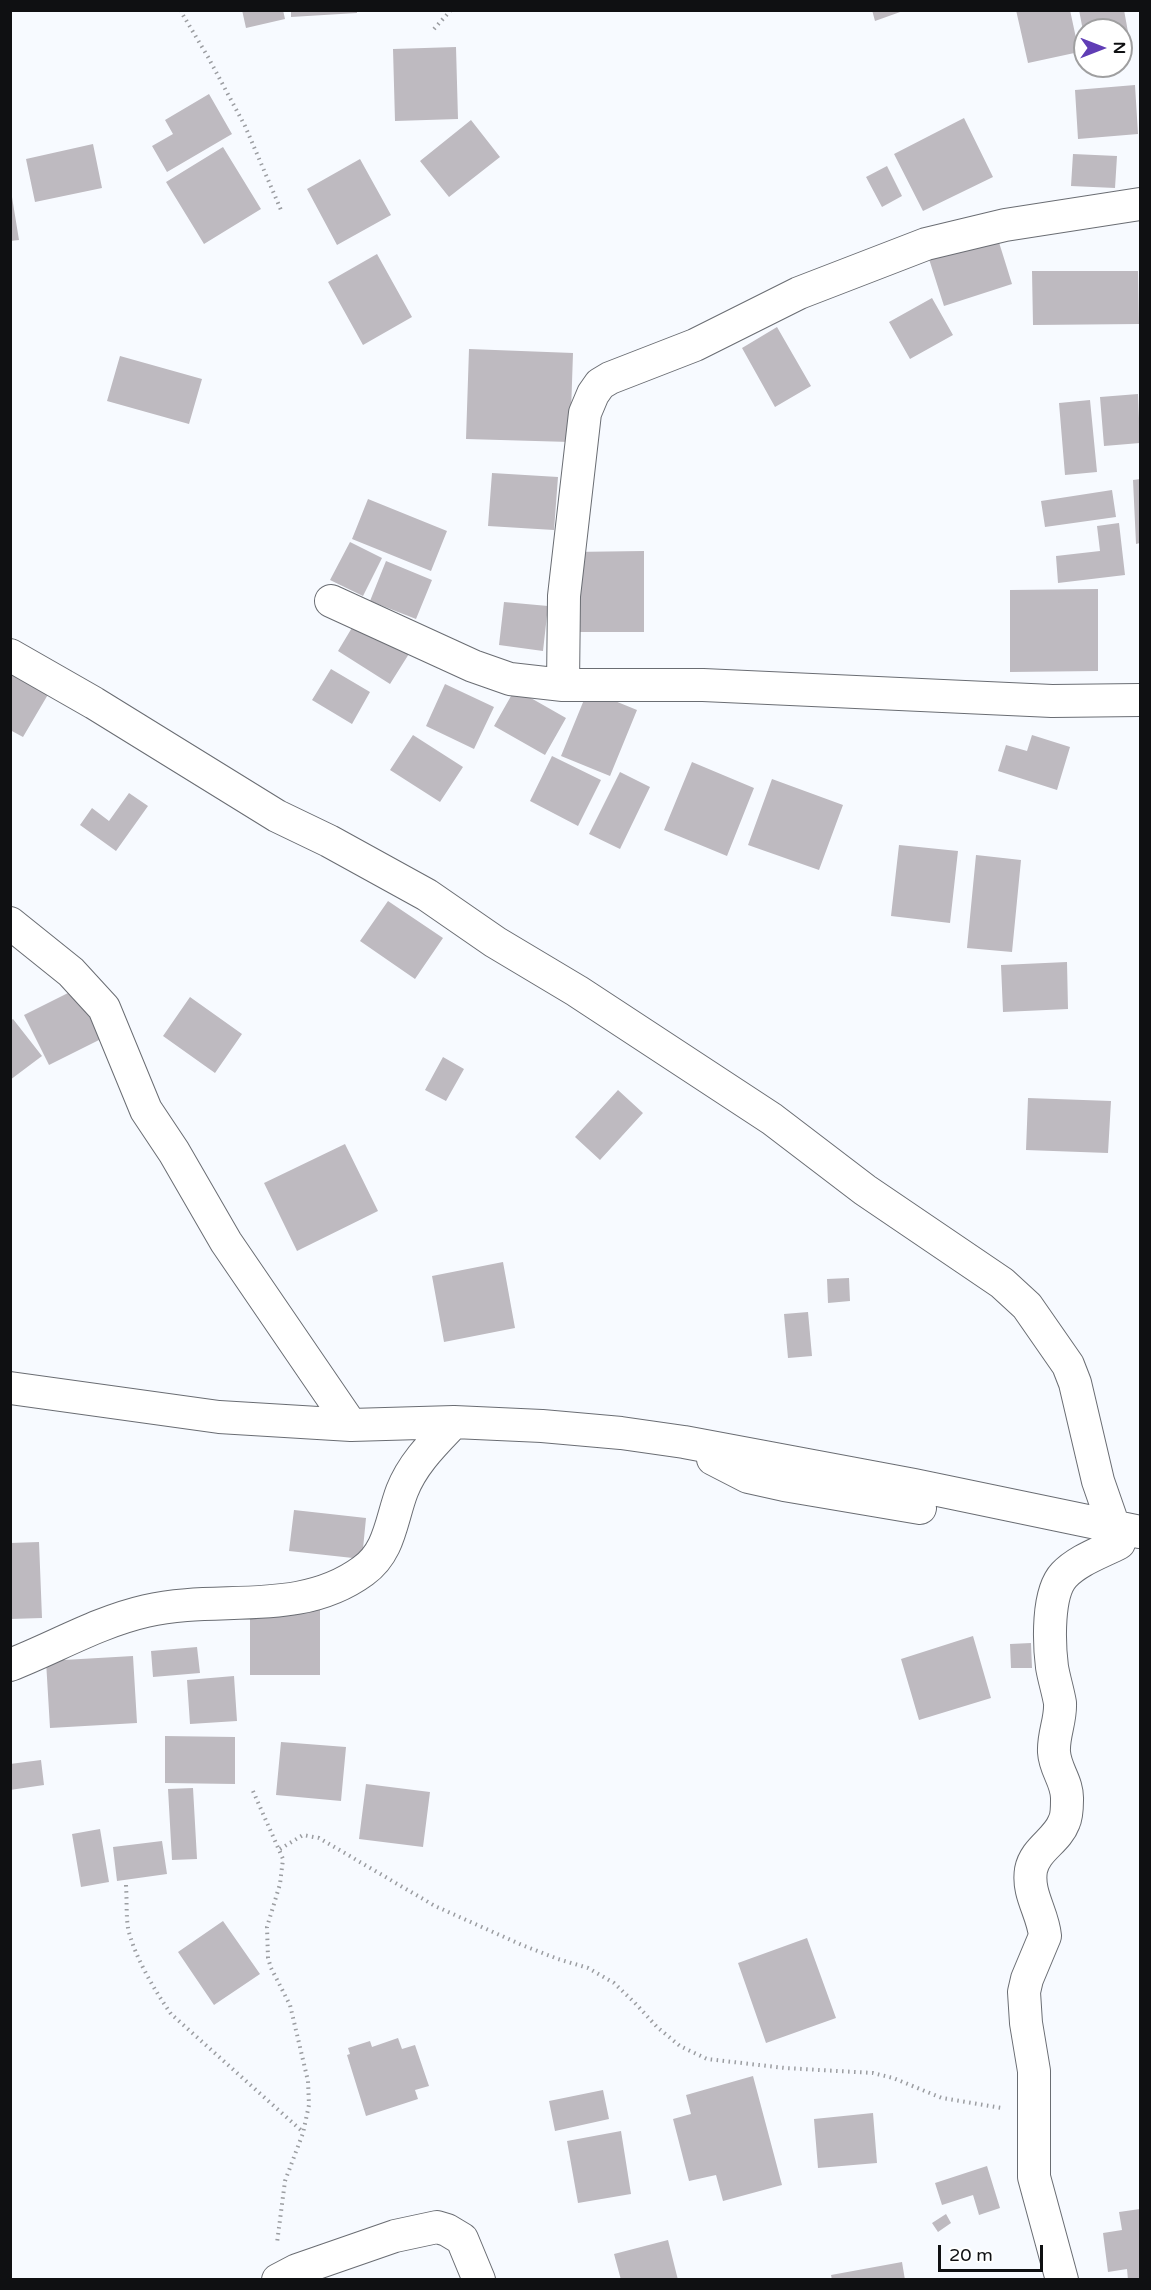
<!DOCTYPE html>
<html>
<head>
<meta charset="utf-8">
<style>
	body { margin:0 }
	#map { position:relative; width:1151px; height:2290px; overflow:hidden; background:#f7faff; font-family:"Varela Round",sans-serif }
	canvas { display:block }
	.frame { position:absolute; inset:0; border:12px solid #0f1012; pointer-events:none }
	.north { position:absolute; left:1073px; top:18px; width:60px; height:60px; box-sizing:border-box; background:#fff; border:2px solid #9f9fa0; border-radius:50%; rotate:90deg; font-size:16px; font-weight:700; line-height:24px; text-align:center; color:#0f1012 }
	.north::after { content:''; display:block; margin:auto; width:21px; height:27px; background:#603db5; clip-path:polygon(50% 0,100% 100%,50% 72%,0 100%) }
	.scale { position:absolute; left:938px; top:2245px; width:105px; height:27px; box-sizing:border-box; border:3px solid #0f1012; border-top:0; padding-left:8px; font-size:18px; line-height:21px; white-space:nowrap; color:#0f1012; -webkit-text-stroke:4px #fff; paint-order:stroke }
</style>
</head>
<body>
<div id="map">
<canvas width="1151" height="2290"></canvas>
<div class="frame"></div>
<div class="north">N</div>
<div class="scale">20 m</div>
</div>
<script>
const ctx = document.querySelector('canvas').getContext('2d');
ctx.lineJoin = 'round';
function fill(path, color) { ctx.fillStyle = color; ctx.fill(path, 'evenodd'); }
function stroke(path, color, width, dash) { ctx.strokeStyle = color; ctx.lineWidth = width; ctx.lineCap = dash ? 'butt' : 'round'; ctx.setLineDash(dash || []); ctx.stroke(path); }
fill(new Path2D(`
	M242,10h41l2,9 -39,9z
	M291,10h66v3l-66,4z
	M872,10h31v1l-28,10z
	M1016,10h54l9,42 -51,11z
	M1079,10h45l6,33 -9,2v-15h-36l-1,6z
	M456,47l2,72 -63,2 -2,-72z
	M1135,85l3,49 -60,5 -3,-49z
	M209,94l23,40 -65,38 -15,-26 21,-12 -8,-14z
	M964,118l29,59 -70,34 -29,-57z
	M471,120l29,37 -51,40 -29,-36z
	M93,144l9,44 -67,14 -9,-43z
	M223,147l38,62 -57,35 -38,-62z
	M1073,154l44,2 -2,32 -44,-2z
	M360,159l31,56 -54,30 -30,-56z
	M887,166l15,30 -20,11 -16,-30z
	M12,197l7,43 -9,1v-43z
	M997,236l15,48 -68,22 -15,-47z
	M377,254l35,63 -49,28 -35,-63z
	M1032,271h106l1,53 -106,1z
	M932,298l21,37 -43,24 -21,-37z
	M777,327l34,59 -36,21 -33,-59z
	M469,349l104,4 -3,89 -104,-3z
	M120,356l82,23 -13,45 -82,-23z
	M1138,394l2,49 -36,3 -4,-49z
	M1090,400l7,72 -32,3 -6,-72z
	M492,473l66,4 -4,53 -66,-4z
	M1140,479v64l-4,1 -3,-64z
	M1112,490l4,27 -71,10 -4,-26z
	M368,499l79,32 -16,40 -79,-32z
	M1119,523l6,52 -67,8 -2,-27 44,-5 -3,-25z
	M350,542l32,16 -19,38 -33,-16z
	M644,551v81h-73v-80z
	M386,561l46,19 -16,39 -46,-18z
	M1098,589v82l-88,1v-82z
	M504,602l44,4 -5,45 -44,-6z
	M359,616l53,33 -22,35 -52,-33z
	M10,661l43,25 -30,51 -13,-7z
	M331,669l39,23 -18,32 -40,-24z
	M445,684l49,23 -20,42 -48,-23z
	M515,689l51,29 -21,37 -51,-29z
	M588,690l49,20 -27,66 -49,-20z
	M413,735l50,32 -23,35 -50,-32z
	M1032,735l38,12 -13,43 -59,-19 8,-26 21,6z
	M552,756l49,24 -23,46 -48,-25z
	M692,762l62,26 -27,68 -63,-26z
	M620,772l30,15 -30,62 -31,-15z
	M772,779l71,26 -24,65 -71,-25z
	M129,793l19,13 -32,45 -36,-26 12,-17 17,13z
	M899,845l59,6 -8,72 -59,-7z
	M976,855l45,5 -9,92 -45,-4z
	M388,901l55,37 -28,41 -55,-38z
	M1067,962l1,47 -65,3 -2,-47z
	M76,989l25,50 -52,26 -25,-50z
	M190,997l52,37 -27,39 -52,-37z
	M13,1019l29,37 -32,24v-59z
	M443,1057l21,12 -18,32 -21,-11z
	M618,1090l25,23 -43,47 -25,-23z
	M1028,1098l83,3 -3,52 -82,-3z
	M345,1144l33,67 -81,40 -33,-68z
	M503,1262l12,66 -71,14 -12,-66z
	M849,1278l1,23 -22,2 -1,-24z
	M808,1312l4,44 -24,2 -4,-44z
	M294,1510l72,8 -4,41 -73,-8z
	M39,1542l3,76 -32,1v-76z
	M250,1607h70v68h-70z
	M973,1636l18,62 -72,22 -18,-61z
	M1031,1643l1,25h-21l-1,-24z
	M197,1647l3,26 -47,4 -2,-26z
	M133,1656l4,67 -87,5 -4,-67z
	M234,1676l3,45 -47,3 -3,-44z
	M165,1736l70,1v47l-70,-1z
	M281,1742l65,5 -5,54 -65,-6z
	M41,1760l3,25 -34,5v-26z
	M366,1784l64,8 -7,55 -64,-8z
	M193,1788l4,71 -25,1 -4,-71z
	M100,1829l9,53 -28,5 -9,-53z
	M162,1841l5,33 -50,7 -4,-34z
	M223,1921l37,53 -46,31 -36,-53z
	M807,1938l29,80 -70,25 -28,-80z
	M398,2038l4,11 13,-4 14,41 -14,4 3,9 -52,17 -19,-61 3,-1 -2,-6 22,-7 2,6z
	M753,2076l29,109 -59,16 -7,-26 -27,6 -16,-62 18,-5 -5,-19z
	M603,2090l6,29 -54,12 -6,-30z
	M873,2113l4,50 -59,5 -4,-49z
	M621,2131l10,63 -53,9 -11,-62z
	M987,2166l13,42 -21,7 -6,-20 -31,10 -7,-22z
	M1140,2209v71h-12l-1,-11 -19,3 -5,-39 19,-3 -3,-18z
	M946,2214l5,9 -13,9 -6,-9z
	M668,2240l10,40h-57l-7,-26z
	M902,2262l3,18h-73l-1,-5z`), '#bebac0');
const street = new Path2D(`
	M331,601l142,65 37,13 53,6h140l349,16 88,-1
	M10,655l84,48 183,113 52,25 98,54 68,47 82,49 195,128 93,71 137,93 25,23 41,59 7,18 23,98 16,46
	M563,685l1,-89 21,-183 8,-19 7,-10 10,-6 85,-33 104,-52 127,-49 79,-19 135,-21
	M10,923l61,49 33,36 42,102 28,42 52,90 125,183
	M10,1388l209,29 132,8 103,-3 88,4 79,7 63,9 230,43 226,47
	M713,1459l35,18 36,8 136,23
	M10,1665c46,-18 88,-43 136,-54 72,-17 153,7 217,-40 27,-19 28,-51 39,-80 11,-28 32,-48 52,-69
	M278,2280l19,-10 98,-34 42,-9 10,3 15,9 17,41
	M1062,2280l-28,-103v-106l-8,-48 -2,-31 3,-13 18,-43c-2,-23 -18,-42 -14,-66 4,-21 26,-29 33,-48 3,-6 3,-15 3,-22 1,-18 -12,-30 -13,-48 -1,-17 7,-32 6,-49 -2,-12 -6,-24 -8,-36 -3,-24 -5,-74 12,-92 14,-15 38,-23 55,-32`);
stroke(street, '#6a6d73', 34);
stroke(new Path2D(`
	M180,10l28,47 37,69 36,84
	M434,29l17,-19
	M253,1791l30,68 -3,25 -13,43 1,31 3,10 19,37 18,76 1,24 -6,28 -18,48 -8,62
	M280,1849l23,-14 16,3 116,68 87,39 36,14 30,9 26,15 21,20 22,24 23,19 27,13 78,9 88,5 20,5 49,20 60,10
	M126,1885c1,15 0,30 2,43 6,28 27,63 43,86l132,118`), '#9b9da1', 4, [1.5, 4.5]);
stroke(street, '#fff', 32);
</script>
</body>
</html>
